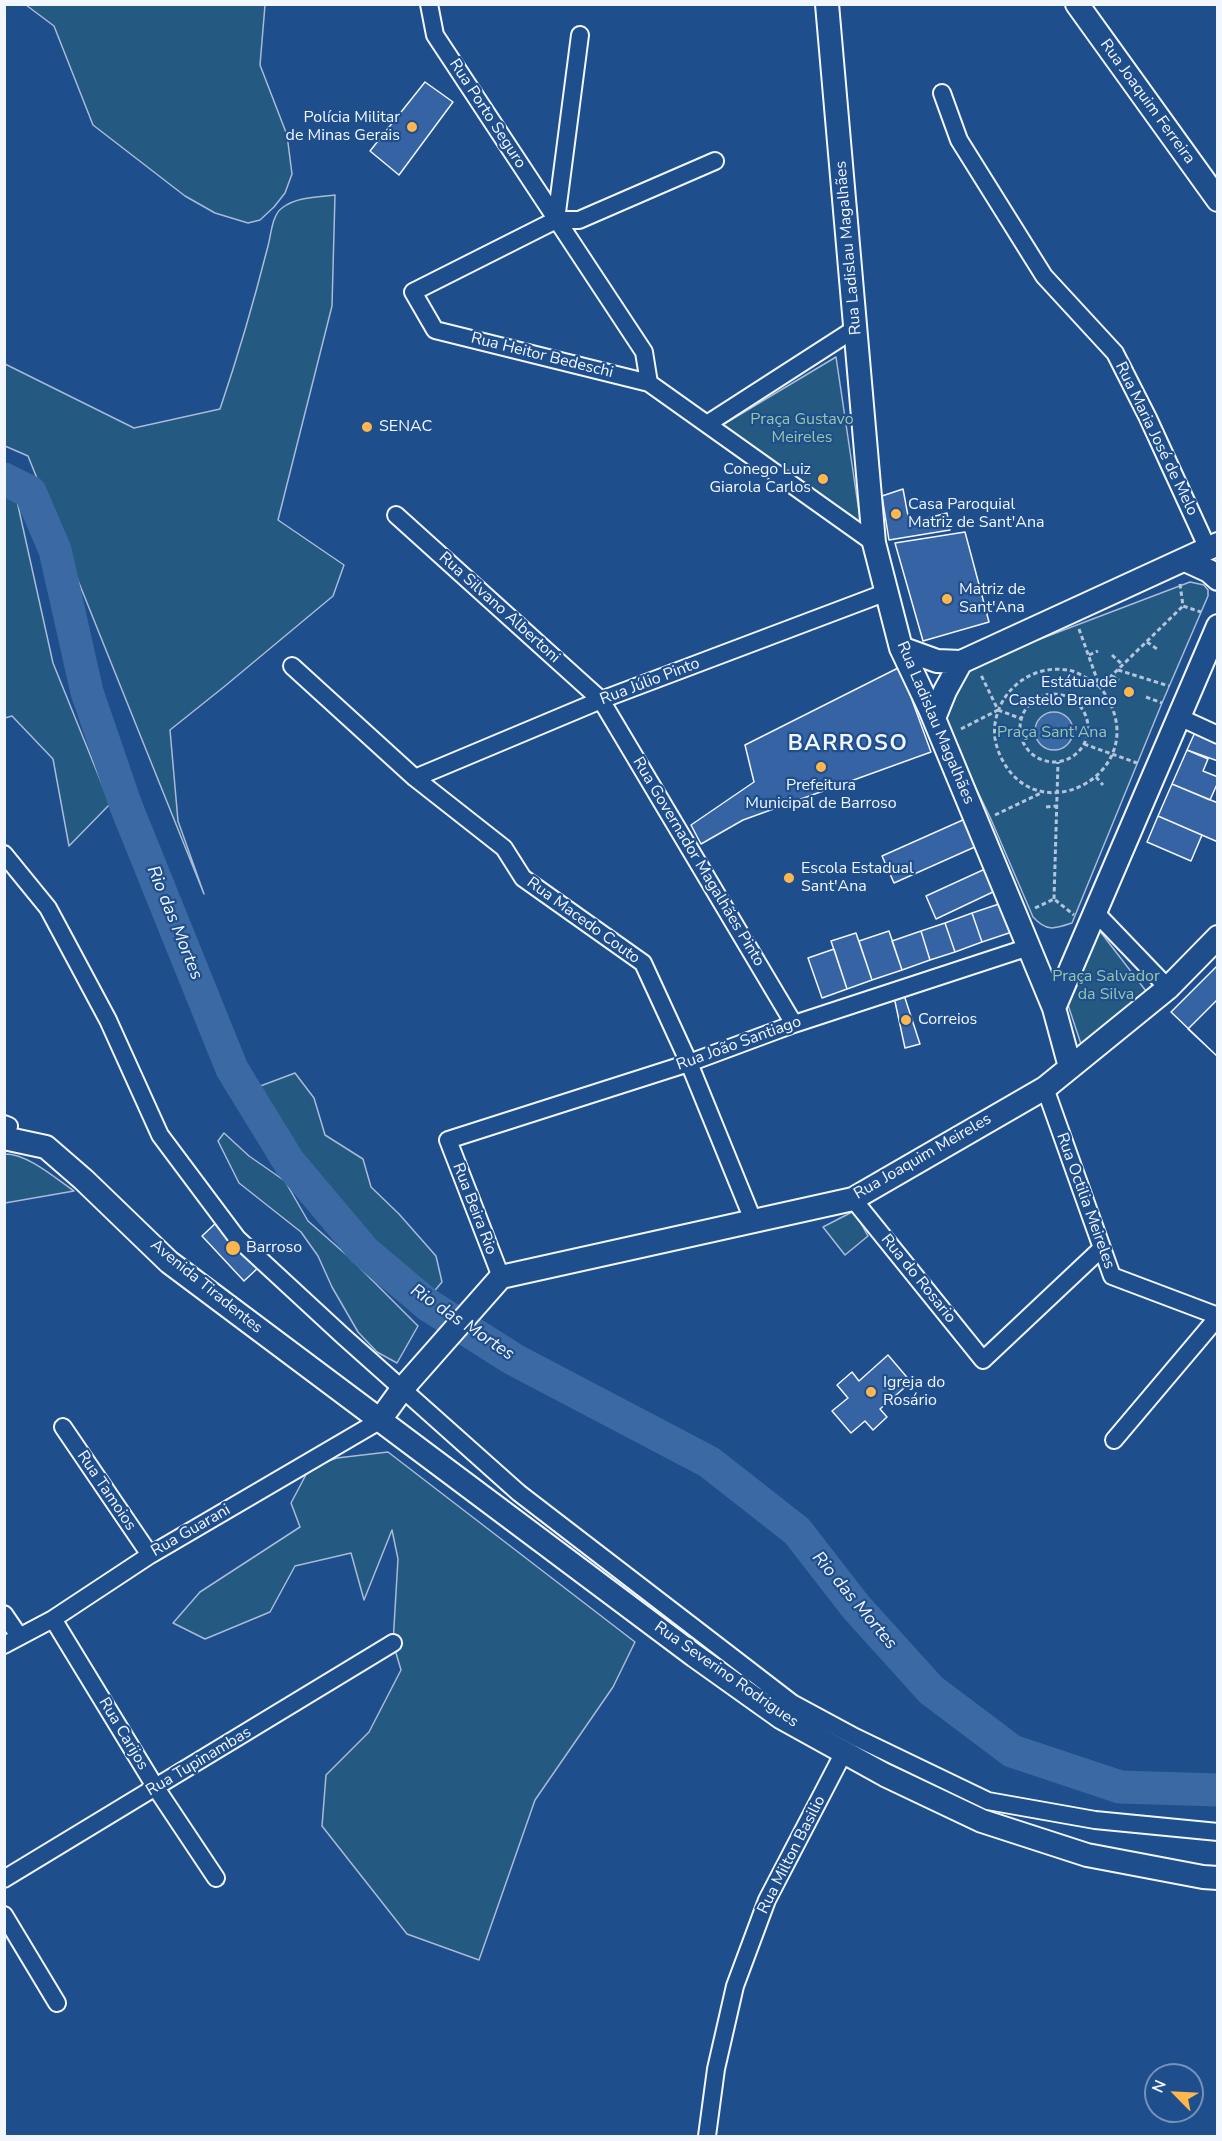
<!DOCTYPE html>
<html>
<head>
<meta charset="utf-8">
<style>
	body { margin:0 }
	#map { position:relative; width:1222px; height:2141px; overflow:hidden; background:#1f4e8c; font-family:"Nunito Sans",sans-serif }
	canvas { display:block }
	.frame { position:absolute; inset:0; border:6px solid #f2f6ff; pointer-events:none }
	.north { position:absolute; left:1144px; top:2063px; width:60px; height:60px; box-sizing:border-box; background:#1f4e8c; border:2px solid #7391ba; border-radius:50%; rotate:294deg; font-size:16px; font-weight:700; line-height:24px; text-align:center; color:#f2f6ff }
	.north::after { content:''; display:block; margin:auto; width:21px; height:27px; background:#ffb74d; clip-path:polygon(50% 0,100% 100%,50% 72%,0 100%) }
</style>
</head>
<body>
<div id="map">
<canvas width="1222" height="2141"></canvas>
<div class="frame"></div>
<div class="north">N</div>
</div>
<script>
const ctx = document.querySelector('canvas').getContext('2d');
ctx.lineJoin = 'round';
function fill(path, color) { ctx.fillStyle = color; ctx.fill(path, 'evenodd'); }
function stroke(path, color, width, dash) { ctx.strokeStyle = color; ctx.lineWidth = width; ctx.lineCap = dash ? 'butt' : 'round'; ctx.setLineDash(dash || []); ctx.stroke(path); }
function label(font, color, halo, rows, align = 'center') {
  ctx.font = font + ' "Nunito Sans",sans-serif'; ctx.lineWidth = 4.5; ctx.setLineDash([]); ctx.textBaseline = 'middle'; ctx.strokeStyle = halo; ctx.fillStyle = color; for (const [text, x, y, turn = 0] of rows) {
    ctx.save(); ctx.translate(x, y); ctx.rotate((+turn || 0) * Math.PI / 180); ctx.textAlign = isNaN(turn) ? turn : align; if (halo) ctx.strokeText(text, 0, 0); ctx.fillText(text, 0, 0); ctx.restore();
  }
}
const green = new Path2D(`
	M26,5h239l-5,60 27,70 5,39 -7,19 -11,14 -14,13 -12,3 -33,-10 -30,-17 -92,-71 -39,-99z
	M335,195l-3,111 -54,214 66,45 -11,31 -108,90 -55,44 8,91 26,73 -176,-438 -23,-10v-82l129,64 86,-19c18,-53 34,-108 48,-163 3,-11 4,-31 14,-38 14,-11 36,-11 53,-13z
	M836,357l25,168 -142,-98z
	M5,495l12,6 36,162 57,141 -41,42 -16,-87 -41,-43 -7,2z
	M1190,582l14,3 4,5v6l-46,107 -90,220c-18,6 -25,9 -39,-6l-43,-100 -37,-76 -7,-23 18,-44 34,-19z
	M1099,930l47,61 -65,53 -14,-42z
	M295,1073l19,25 11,37 38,24 8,28 28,27 37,42 6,26 -11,13 -61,-54 -90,-111 -25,-42z
	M224,1133l25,23 36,25 23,40 42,37 68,68 -21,37 -20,-11 -19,-20 -26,-45 -14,-31 -17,-24 -62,-49 -21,-42z
	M5,1154c23,0 50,24 69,37l-69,12z
	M854,1211l14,25 -23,19 -22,-28z
	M388,1452l247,190 -22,45 -78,113 -56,160 -72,-26 -85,-108 4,-51 43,-43 32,-62 -8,-27 5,-84 -6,-29 -28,70 -13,-47 -56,13 -25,46 -65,27 -32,-16 27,-31 100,-65 -9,-24 19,-36 27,-9z`);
fill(green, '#245a82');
stroke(green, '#a8bbd7', 1.5);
const water = new Path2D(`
	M1035 731a19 19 0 1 1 38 0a19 19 0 1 1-38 0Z`);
fill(water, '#3b69a3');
stroke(water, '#a8bbd7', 1.5);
stroke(new Path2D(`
	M4,479l26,13 25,58 32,142 39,114 106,263 57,93 75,89 64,54 85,54 196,103 88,69 59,76 75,83 81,61 108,36 98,3`), '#3b69a3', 33);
const building = new Path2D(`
	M425,82l28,20 -54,73 -29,-24z
	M903,489l6,32 15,-2 23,-6 3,17 -61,10 -7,-44z
	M965,532l24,90 -66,19 -28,-98z
	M900,667l31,85 -188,68 -42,24 -10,-19 63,-43 -9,-37z
	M1196,730l22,11v20l-31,-11z
	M1187,750l21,9 -5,12 15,6v5l-8,18 -38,-16z
	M1172,784l46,19v39l-60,-26z
	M1158,816l44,19 -11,26 -44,-19z
	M965,819l12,27 -83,37 -12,-27z
	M985,869l10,22 -59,28 -10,-23z
	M1002,903l10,29 -30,10 -10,-29z
	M972,913l10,29 -27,10 -10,-29z
	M945,923l10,29 -25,8 -9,-29z
	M889,931l13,39 -30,10 -13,-39z
	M921,931l9,29 -28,10 -10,-29z
	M856,933l16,47 -25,9 -16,-48z
	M834,949l13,40 -25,9 -14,-40z
	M1218,965v92l-47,-45z
	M904,995l16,49 -15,4 -11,-51z
	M1218,999v58l-30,-28z
	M217,1222l42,45 -15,14 -42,-45z
	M888,1355l23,27 -31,27 7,8 -14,13 -8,-9 -14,12 -19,-22 16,-13 -11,-13 15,-13 7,9z`);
fill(building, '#3563a3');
stroke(building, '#f2f6ff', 1.5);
const street = new Path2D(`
	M429,4l6,31 209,317 5,31
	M942,93l17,47 85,136 71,77 33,65 60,131
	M715,161l-136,59h-23l-143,72 22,38 214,53 225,160
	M556,220l24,-185
	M707,424l149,-96
	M396,515l205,185 193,324
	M292,666l123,112 89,70 19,30 120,85 46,100 64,157
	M1179,717l39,18
	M415,778l186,-78 286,-108
	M4,854l44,54 60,112 52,115 77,103 106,98 176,157 273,210 63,34 133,64 107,19 123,12
	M1096,913l72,75
	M1045,1088l67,188 106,40
	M4,1124l5,2 -3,12
	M853,1199l130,161 119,-112
	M501,1277l-53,-137 241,-77 105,-39 235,-77
	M63,1427l87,128
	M1114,1440l104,-123
	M4,1614l15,22
	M53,1619l103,169 60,90
	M4,1645l49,-26 97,-64 229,-134
	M4,1879l389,-236
	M4,1915l53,88
	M707,2136l9,-67 19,-83 32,-86 77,-148`);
const secondary = new Path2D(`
	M827,4l47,539 27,105 29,61 124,299 16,59
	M1077,4l141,196
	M1185,560l24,11 9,8
	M901,648l36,13 24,1 257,-118
	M934,718l11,-27 16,-29
	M1054,1008l164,-382
	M4,1138l42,9 38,33 85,82 526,394 87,62 103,57 97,46 105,34 116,22 15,1
	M379,1421l24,-33 98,-111 352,-78 192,-111 123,-100 50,-51`);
stroke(street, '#f2f6ff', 20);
stroke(secondary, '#f2f6ff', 26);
stroke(new Path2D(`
	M1180,584l3,22 18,6
	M1079,629l20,56
	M1147,642l10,7
	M1089,655l9,-4
	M1112,655l11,10
	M1118,670l51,16
	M1112,676l7,4
	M1100,687c-9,-6 -18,-13 -28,-16 -36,-9 -72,16 -77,53 -2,13 2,27 9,39 41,71 156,2 96,-76l83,-81
	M1020 728a34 34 0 1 1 68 0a34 34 0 1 1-68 0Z
	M1146,697l16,6
	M998,710l24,9
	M961,729l37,-19 -17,-35
	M1084,744l53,19
	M1096,777l7,8
	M1046,807l10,-1
	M995,815l48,-23
	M1054,899l4,-137
	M1035,908l19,-9 20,16`), '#b3c4dc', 3, [4.5, 3]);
stroke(street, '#1f4e8c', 16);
stroke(secondary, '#1f4e8c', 22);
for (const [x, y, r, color] of [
	[412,127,6,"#ffb74d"],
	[367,427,6,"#ffb74d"],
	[823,479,6,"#ffb74d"],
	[896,514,6,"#ffb74d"],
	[947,599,6,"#ffb74d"],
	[1129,692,6,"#ffb74d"],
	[821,767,6,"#ffb74d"],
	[789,878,6,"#ffb74d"],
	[906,1020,6,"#ffb74d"],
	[233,1248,8,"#ffb74d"],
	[871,1392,6,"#ffb74d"]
]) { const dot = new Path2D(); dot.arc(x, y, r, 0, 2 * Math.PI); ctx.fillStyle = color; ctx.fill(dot); stroke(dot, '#1f4e8c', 2); }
label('16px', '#f2f6ff', '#1f4e8c', [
	["Rua Joaquim Ferreira",1147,102,54],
	["Rua Porto Seguro",487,114,57],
	["Rua Ladislau Magalhães",849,248,-95],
	["Rua Heitor Bedeschi",542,356,14],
	["Rua Maria José de Melo",1156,439,64],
	["Rua Silvano Albertoni",499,608,42],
	["Rua Júlio Pinto",650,682,-21],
	["Rua Ladislau Magalhães",935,723,67],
	["Rua Governador Magalhães Pinto",698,862,59],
	["Rua Macedo Couto",583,921,36],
	["Rua João Santiago",739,1044,-20],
	["Rua Joaquim Meireles",923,1157,-30],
	["Rua Octilia Meireles",1085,1201,70],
	["Rua Beira Rio",474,1209,69],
	["Rua do Rosario",918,1279,51],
	["Avenida Tiradentes",206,1287,39],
	["Rua Tamoios",106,1491,56],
	["Rua Guarani",191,1531,-30],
	["Rua Severino Rodrigues",726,1675,35],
	["Rua Carijos",123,1734,59],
	["Rua Tupinambas",199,1762,-31],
	["Rua Milton Basilio",792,1855,-63]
]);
label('16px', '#f2f6ff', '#1f4e8c', [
	["Polícia Militar",400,118,"right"],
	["de Minas Gerais",400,136,"right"],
	["SENAC",379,427],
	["Conego Luiz",811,470,"right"],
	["Giarola Carlos",811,488,"right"],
	["Casa Paroquial",908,505],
	["Matriz de Sant'Ana",908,523],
	["Matriz de",959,590],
	["Sant'Ana",959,608],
	["Estátua de",1117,683,"right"],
	["Castelo Branco",1117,701,"right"],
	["Prefeitura",821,786,"center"],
	["Municipal de Barroso",821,804,"center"],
	["Escola Estadual",801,869],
	["Sant'Ana",801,887],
	["Correios",918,1020],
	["Barroso",246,1248],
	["Igreja do",883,1383],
	["Rosário",883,1401]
], 'left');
label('16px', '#97c8a6', '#1f4e8c', [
	["Praça Gustavo",802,420],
	["Meireles",802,438],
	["Praça Sant'Ana",1052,733],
	["Praça Salvador",1106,977],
	["da Silva",1106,995]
]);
label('italic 18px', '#f2f6ff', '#1f4e8c', [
	["Rio das Mortes",174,923,68],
	["Rio das Mortes",462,1323,34],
	["Rio das Mortes",854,1601,50]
]);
ctx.letterSpacing = '1.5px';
label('bold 22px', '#f2f6ff', '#1f4e8c', [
	["BARROSO",848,745]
]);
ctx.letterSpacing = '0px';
</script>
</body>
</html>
